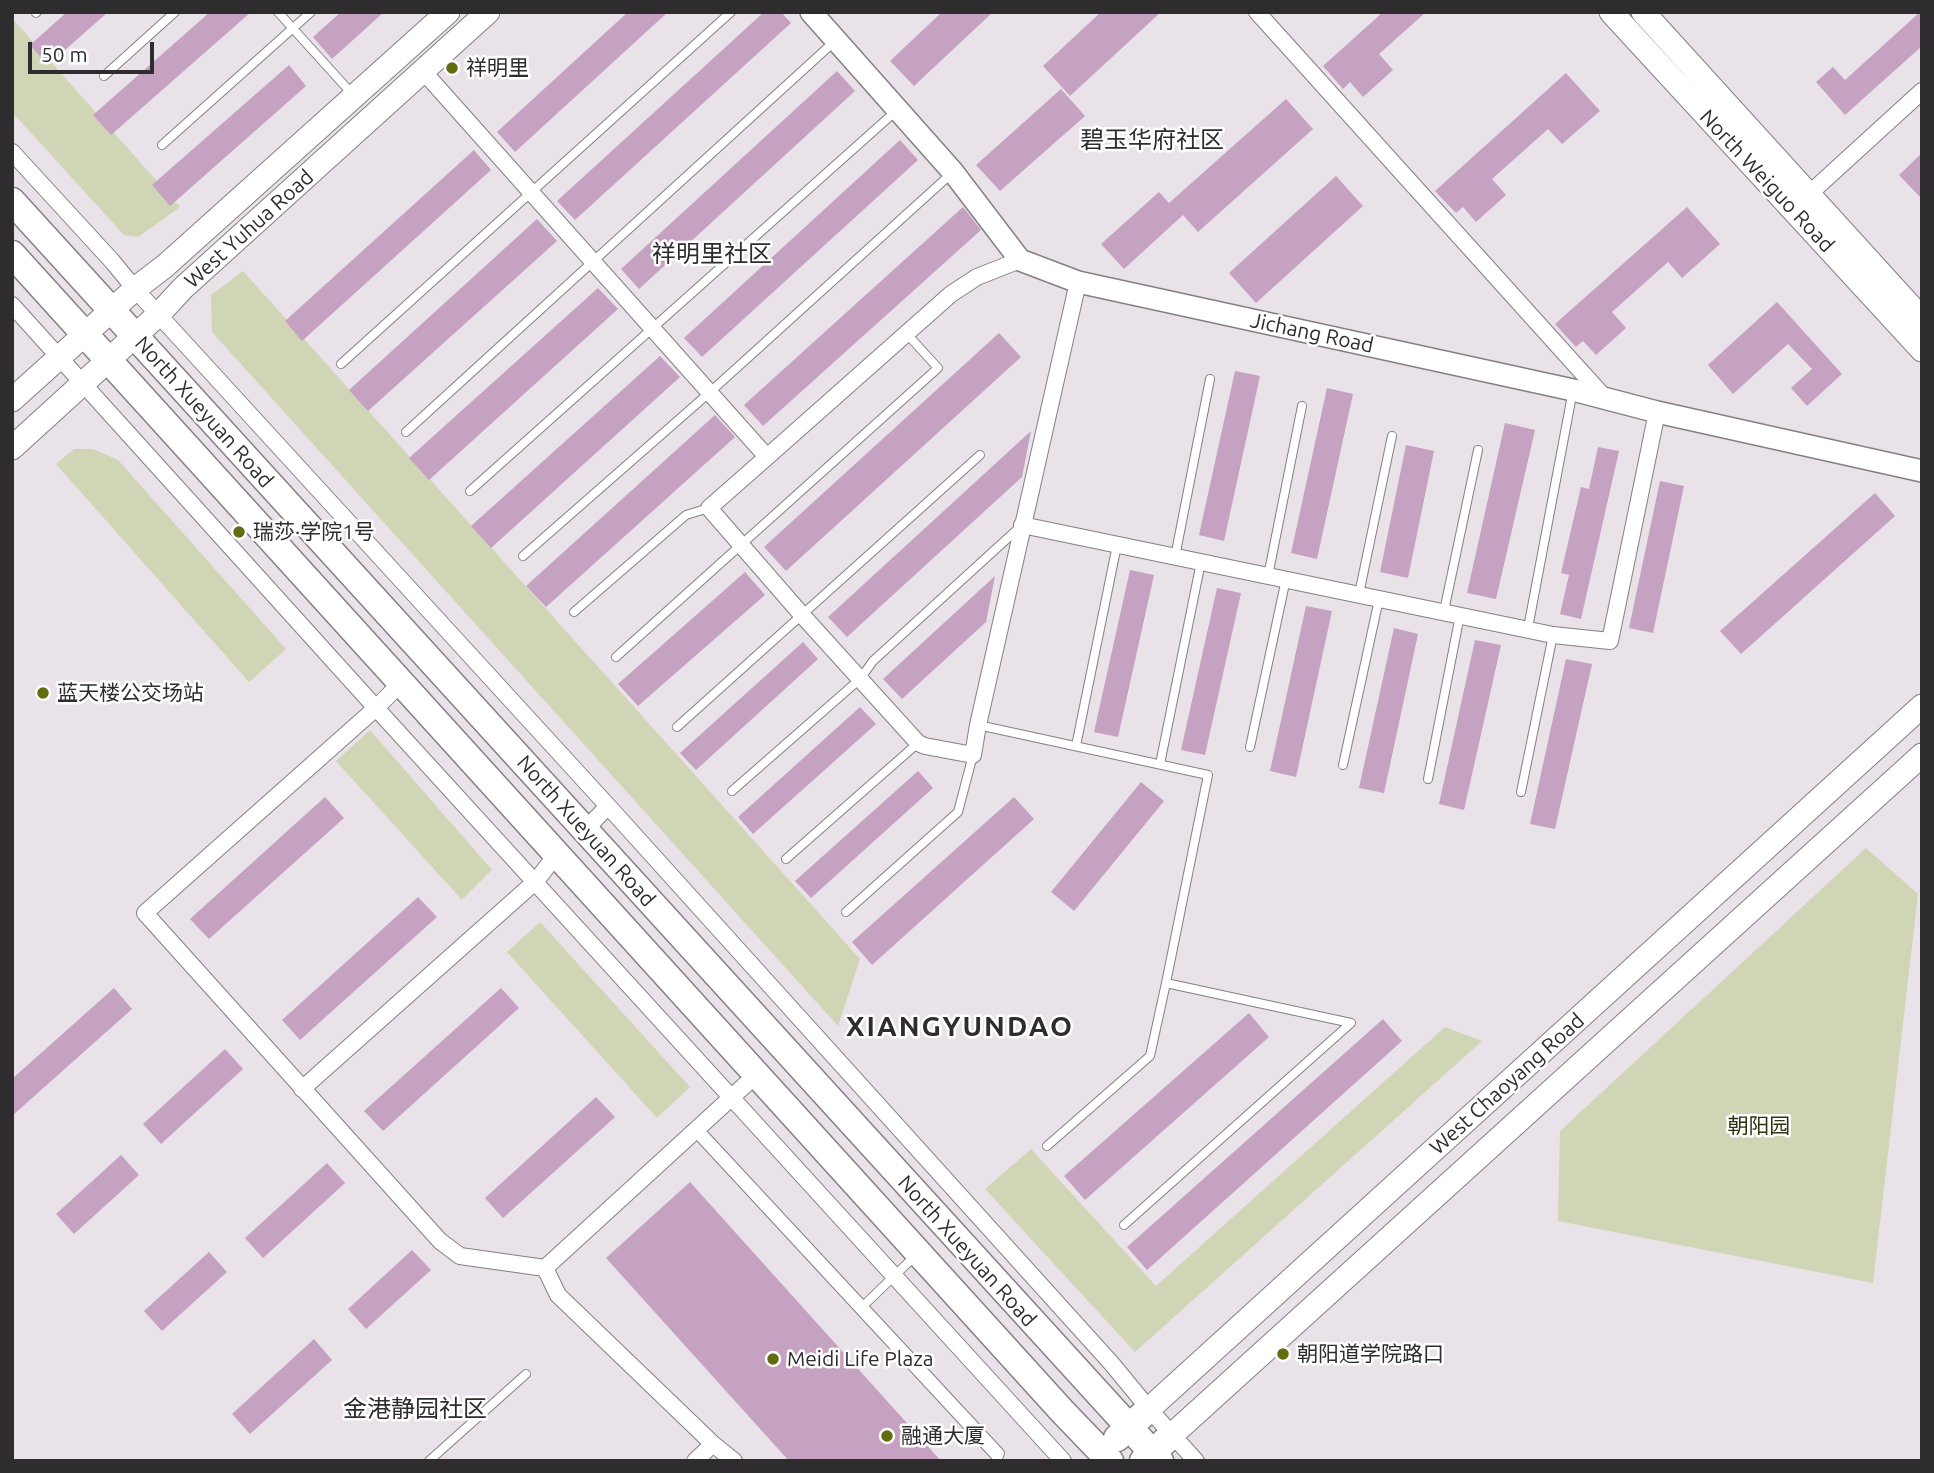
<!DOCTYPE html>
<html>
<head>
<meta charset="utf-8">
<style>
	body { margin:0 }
	#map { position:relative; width:1934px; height:1473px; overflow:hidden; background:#e9e2e8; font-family:Ubuntu,sans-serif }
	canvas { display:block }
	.frame { position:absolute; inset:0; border:14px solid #2e2c2e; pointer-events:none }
	.scale { position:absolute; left:28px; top:42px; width:126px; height:32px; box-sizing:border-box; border:4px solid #2e2c2e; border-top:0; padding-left:9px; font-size:21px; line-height:24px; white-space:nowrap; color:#2e2c2e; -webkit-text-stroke:5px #fff; paint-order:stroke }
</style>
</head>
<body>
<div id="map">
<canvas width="1934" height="1473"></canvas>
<div class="frame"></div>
<div class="scale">50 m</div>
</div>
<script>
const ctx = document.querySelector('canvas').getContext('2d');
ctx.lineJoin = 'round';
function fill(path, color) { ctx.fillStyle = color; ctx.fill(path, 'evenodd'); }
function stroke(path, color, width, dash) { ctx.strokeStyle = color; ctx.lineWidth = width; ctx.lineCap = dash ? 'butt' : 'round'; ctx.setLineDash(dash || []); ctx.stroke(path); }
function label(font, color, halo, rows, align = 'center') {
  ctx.font = font + ' Ubuntu,"Noto Sans SC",sans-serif'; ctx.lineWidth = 5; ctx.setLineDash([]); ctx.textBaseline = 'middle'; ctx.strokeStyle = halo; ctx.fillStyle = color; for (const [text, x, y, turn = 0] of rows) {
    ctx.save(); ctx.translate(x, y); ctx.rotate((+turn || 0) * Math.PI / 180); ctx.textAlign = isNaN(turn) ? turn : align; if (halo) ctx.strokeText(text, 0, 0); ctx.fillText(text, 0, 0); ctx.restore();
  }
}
fill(new Path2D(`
	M12,18l168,189 -42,30 -14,-2 -112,-123z
	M243,271l617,688 -22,67 -626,-694 -1,-37z
	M74,449h19l25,11 168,189 -37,33 -193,-218z
	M370,730l122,140 -30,30 -126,-139z
	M1866,848l52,46 -45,389 -315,-62 2,-90z
	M540,922l150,165 -33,31 -150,-166z
	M1445,1027l37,14 -347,311 -150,-163 46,-40 125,137z`), '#d0d5b5');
fill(new Path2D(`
	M67,12h41l-60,53 -18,-20z
	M210,12h41l-140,123 -18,-20z
	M341,12h43l-52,47 -19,-22z
	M628,12h40l-153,140 -18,-20z
	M764,12h17l10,11 -216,197 -18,-19z
	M942,12h51l-79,74 -24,-25z
	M1101,12h60l-91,84 -27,-30z
	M1383,12h43l-47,42 14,16 -30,27 -13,-15 -7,7 -20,-23z
	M1920,12h2v34l-77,69 -29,-33 17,-15 12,13z
	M289,65l17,21 -136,120 -18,-21z
	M837,71l18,20 -216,198 -18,-20z
	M1566,73l34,38 -38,33 -14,-15 -56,50 14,16 -30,27 -13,-15 -7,6 -21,-22z
	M1061,89l24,27 -85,75 -24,-26z
	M1286,99l27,30 -115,103 -15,-17 -59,54 -23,-25 58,-52 10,11z
	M900,140l18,20 -216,197 -18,-19z
	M474,150l17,20 -189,171 -17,-20z
	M1922,153v46l-23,-24z
	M1336,176l27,30 -107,97 -27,-30z
	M963,207l18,23 -218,196 -19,-21z
	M1687,207l33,37 -38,34 -14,-16 -56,50 14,16 -30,27 -13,-14 -7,6 -21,-23z
	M537,219l20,22 -189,170 -19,-21z
	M598,288l20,21 -189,171 -20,-22z
	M1777,302l65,72 -35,32 -16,-18 21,-19 -24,-25 -55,50 -25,-29z
	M999,333l22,24 -235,214 -22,-24z
	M660,356l20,21 -189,171 -20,-22z
	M1235,371l25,5 -36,165 -25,-6z
	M1327,388l26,6 -36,165 -26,-6z
	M715,415l20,22 -189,170 -20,-21z
	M1505,423l30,7 -39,169 -29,-6z
	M1031,431l-9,46 -175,160 -19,-20z
	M1406,445l28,6 -26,127 -28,-6z
	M1598,447l21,4 -38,168 -21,-5 9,-39 -8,-2 20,-86 8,2z
	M1660,481l24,5 -31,147 -24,-5z
	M1875,493l20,23 -154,138 -21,-23z
	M1130,570l24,5 -36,162 -24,-5z
	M745,572l20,23 -127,111 -20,-22z
	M995,576l-9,46 -84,77 -19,-20z
	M1217,588l24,5 -36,162 -24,-5z
	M1306,606l26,5 -36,166 -26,-6z
	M1394,628l24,6 -34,159 -25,-5z
	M1475,640l26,5 -37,165 -25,-6z
	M803,642l15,17 -122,111 -16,-17z
	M1566,659l26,5 -37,165 -25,-5z
	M860,707l16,17 -123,110 -15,-17z
	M918,771l15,17 -122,110 -16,-17z
	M1141,782l23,19 -90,110 -23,-19z
	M325,797l19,21 -135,121 -19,-20z
	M1014,797l20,22 -162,146 -20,-23z
	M418,897l19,20 -137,123 -18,-20z
	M114,988l18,21 -120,107v-37z
	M501,988l18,20 -136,123 -19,-20z
	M1249,1013l20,24 -184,163 -21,-24z
	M1383,1019l19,22 -255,229 -20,-23z
	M225,1049l18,20 -82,75 -18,-20z
	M596,1097l19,20 -112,101 -18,-20z
	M121,1155l18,20 -65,59 -18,-20z
	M327,1163l18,20 -82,75 -18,-20z
	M690,1182l251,279h-152l-183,-203z
	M412,1250l19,20 -65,59 -18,-20z
	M209,1252l18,20 -65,59 -18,-20z
	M314,1339l18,21 -82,74 -18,-20z`), '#c5a1c2');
const service = new Path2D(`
	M278,12l76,84
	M36,13l1,-1
	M104,76l71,-64
	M162,145l149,-133
	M341,364l390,-352
	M406,432l430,-392
	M470,491l426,-380
	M523,556l186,-163 243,-220
	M1175,557l35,-178
	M1268,576l34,-170
	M1359,594l33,-158
	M1444,611l34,-161
	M574,612l112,-97 23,-7
	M1528,628l45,-238
	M616,657l322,-289 -32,-35
	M978,725l230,50 -42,208 185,40 -227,202
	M677,727l303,-272
	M1076,746l41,-201
	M1250,747l36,-168
	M1160,764l41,-202
	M1343,765l36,-166
	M1428,779l32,-164
	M732,791l128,-112 13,-18 148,-135
	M1521,792l32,-157
	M786,859l132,-116
	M846,912l112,-100 15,-57
	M698,1128l302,325 -3,8
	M694,1131l304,328
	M1047,1146l103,-90 16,-73
	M862,1307l54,-52
	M429,1461l97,-87`);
const minor = new Path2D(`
	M1257,12l349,387
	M423,71l344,386 184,-163 26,-17 43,-17
	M12,152l100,109 23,28 473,517 504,558 37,45 47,52
	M1808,195l114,-104
	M12,305l364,403 687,753
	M767,457l-58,51 93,107 116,128 7,3 48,9 5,-30 100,-443
	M1022,525l531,110 57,6 47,-229
	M401,683l-25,25 -231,205 295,328 20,15 85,12 13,27 155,149 21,17
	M585,830l23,-24
	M302,1089l234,-208 20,-26
	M545,1268l211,-193
	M695,1461l18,-17`);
const tertiary = new Path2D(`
	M811,12l142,160 67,88 58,22 495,108 84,22 265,59`);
const secondary = new Path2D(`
	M1611,12l311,338
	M1643,12l279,307
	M12,400l123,-111 30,-23 283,-254
	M12,448l147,-134 24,-26 305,-276
	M1149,1409l773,-703
	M1173,1434l749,-679`);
const primary = new Path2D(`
	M12,201l1148,1260
	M12,254l1050,1157 48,50
	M1117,1438l32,-29
	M1143,1461l30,-27`);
stroke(service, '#857f85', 10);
stroke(minor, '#857f85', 18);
stroke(tertiary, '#857f85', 24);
stroke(secondary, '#857f85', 25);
stroke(primary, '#857f85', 29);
stroke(service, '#fff', 8);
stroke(minor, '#fff', 16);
stroke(tertiary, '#fff', 21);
stroke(secondary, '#fff', 23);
stroke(primary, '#fff', 26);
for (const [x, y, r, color] of [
	[452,68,7,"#646c11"],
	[239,532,7,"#646c11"],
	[43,693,7,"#646c11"],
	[1283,1354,7,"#646c11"],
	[773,1359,7,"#646c11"],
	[887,1436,7,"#646c11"]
]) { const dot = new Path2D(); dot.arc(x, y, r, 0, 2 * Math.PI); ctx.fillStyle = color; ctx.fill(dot); stroke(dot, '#fff', 2.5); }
label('21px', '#2e2c2e', '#fff', [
	["祥明里",466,68],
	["瑞莎·学院1号",253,532],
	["蓝天楼公交场站",57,693],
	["朝阳道学院路口",1297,1354],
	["Meidi Life Plaza",787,1359],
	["融通大厦",901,1436]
], 'left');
label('21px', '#2e2c2e', '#fff', [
	["North Weiguo Road",1767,181,47],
	["West Yuhua Road",249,229,-42],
	["Jichang Road",1312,333,12],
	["North Xueyuan Road",204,412,48],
	["North Xueyuan Road",586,831,48],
	["West Chaoyang Road",1507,1084,-42],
	["North Xueyuan Road",967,1251,48]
]);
label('21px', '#2e320e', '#fff', [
	["朝阳园",1759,1126]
]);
label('24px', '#2e2c2e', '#fff', [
	["碧玉华府社区",1152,140],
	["祥明里社区",712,254],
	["金港静园社区",415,1409]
]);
ctx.letterSpacing = '2px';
label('bold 28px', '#2e2c2e', '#fff', [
	["XIANGYUNDAO",960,1027]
]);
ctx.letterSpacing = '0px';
</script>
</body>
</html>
